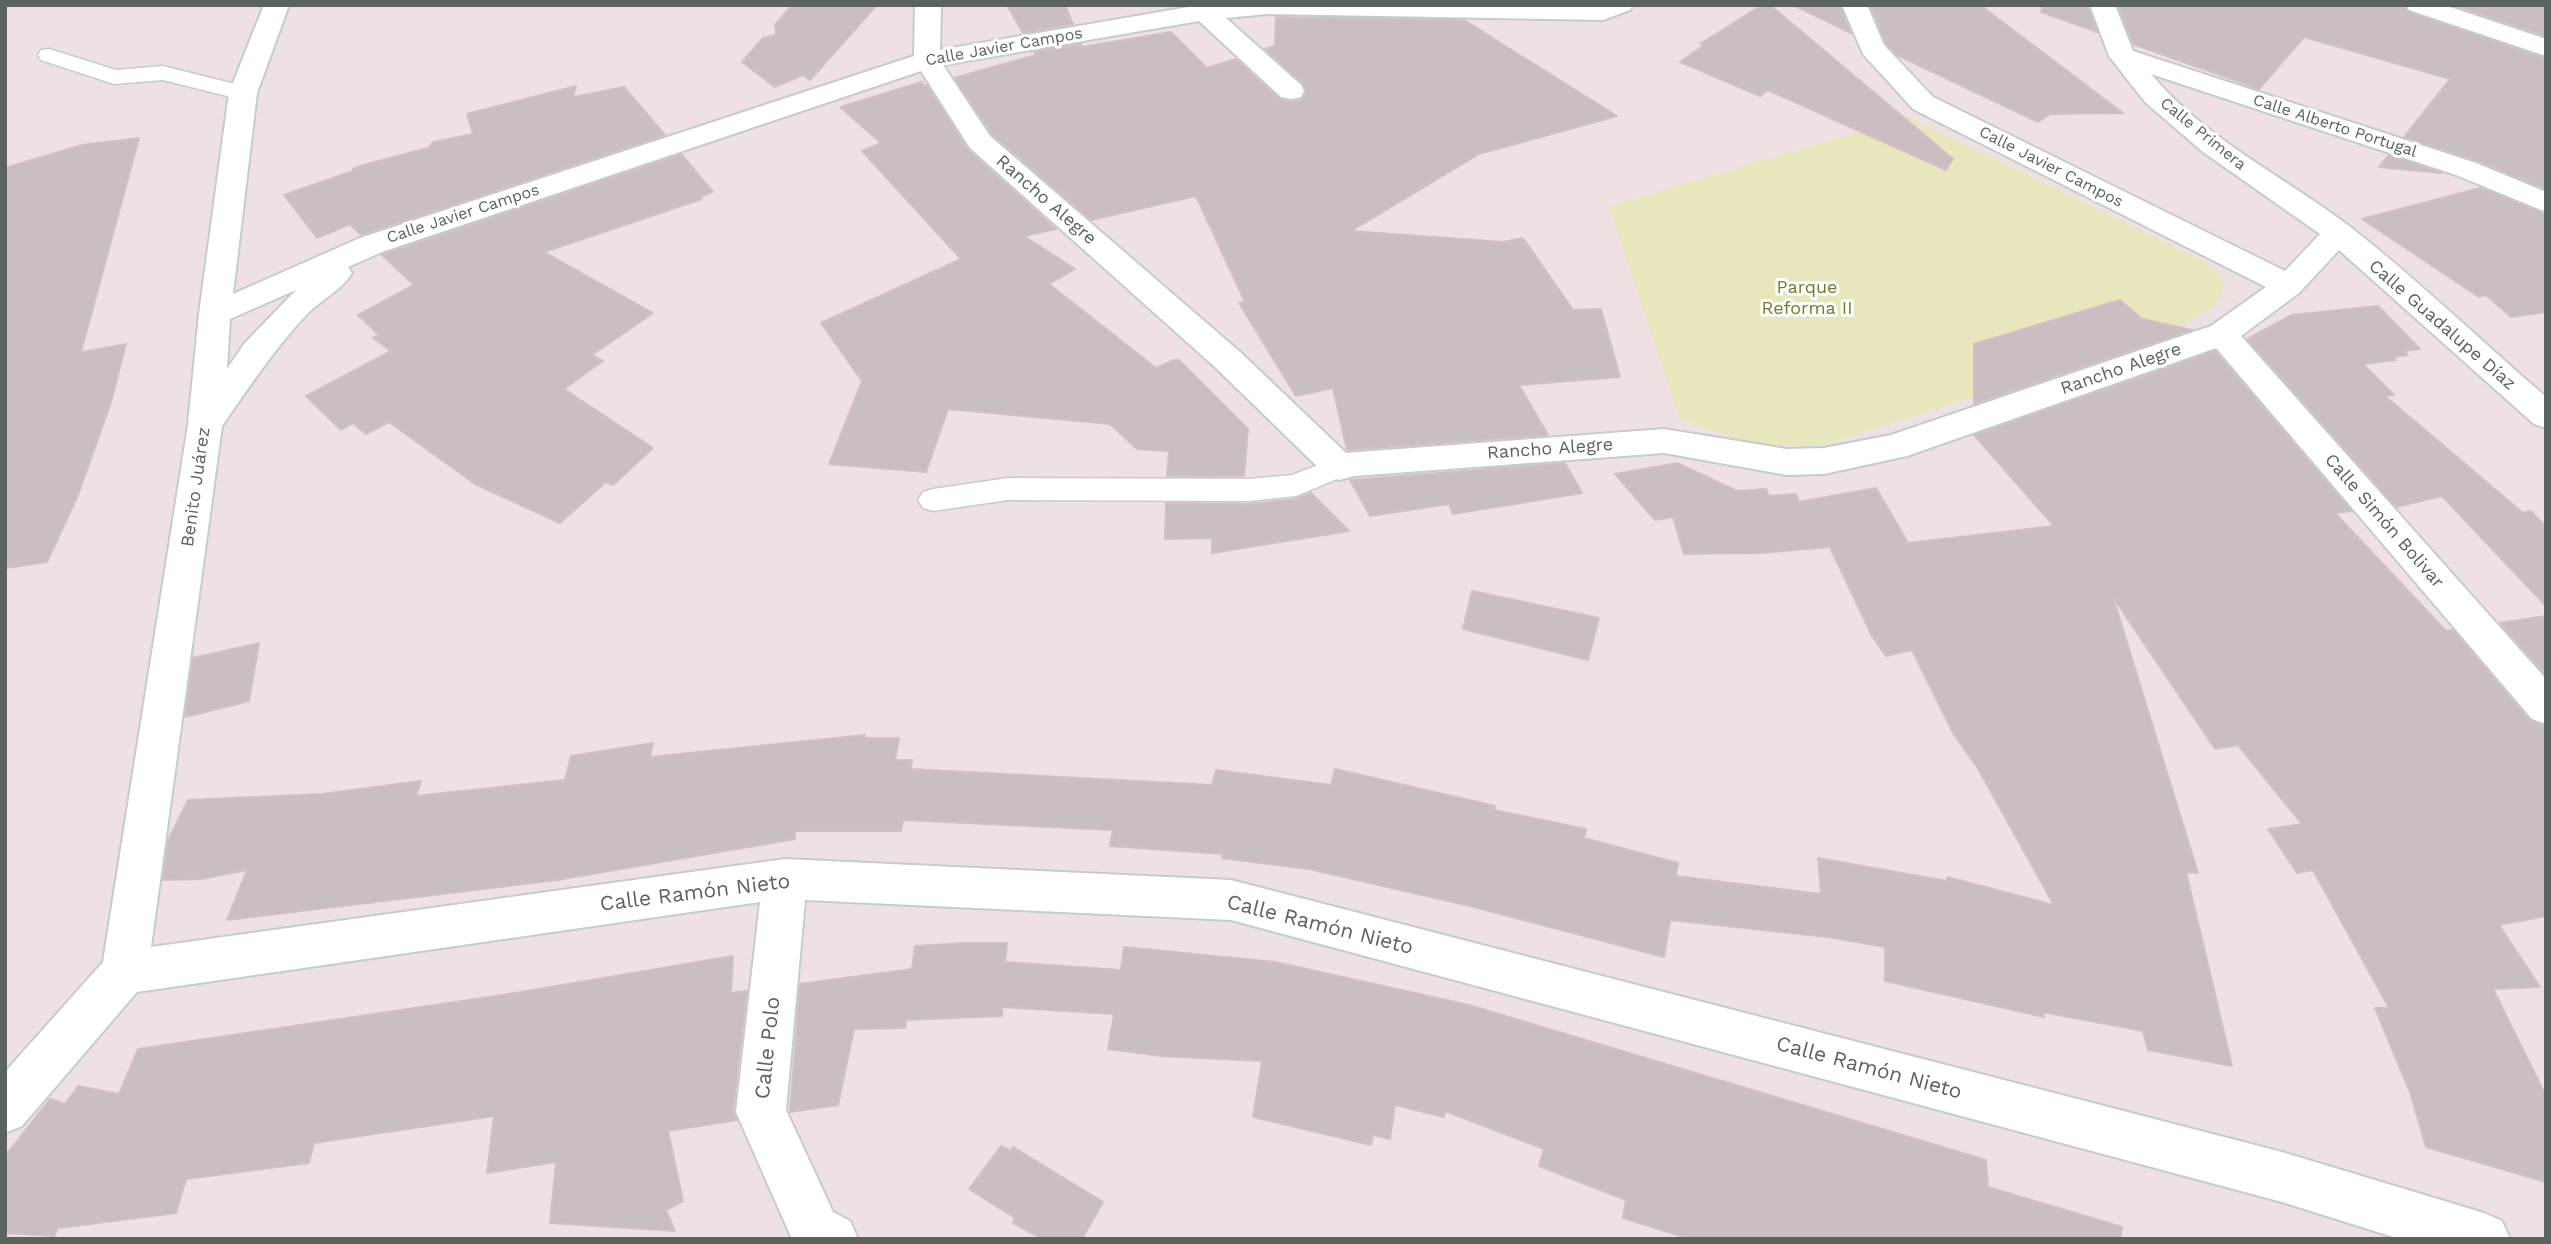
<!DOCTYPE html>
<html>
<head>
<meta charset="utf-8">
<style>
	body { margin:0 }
	#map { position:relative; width:2551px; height:1244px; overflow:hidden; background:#eee1e4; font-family:"Work Sans",sans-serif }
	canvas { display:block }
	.frame { position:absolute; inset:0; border:7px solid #5a635f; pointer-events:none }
</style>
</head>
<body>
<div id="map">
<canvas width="2551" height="1244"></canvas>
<div class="frame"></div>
</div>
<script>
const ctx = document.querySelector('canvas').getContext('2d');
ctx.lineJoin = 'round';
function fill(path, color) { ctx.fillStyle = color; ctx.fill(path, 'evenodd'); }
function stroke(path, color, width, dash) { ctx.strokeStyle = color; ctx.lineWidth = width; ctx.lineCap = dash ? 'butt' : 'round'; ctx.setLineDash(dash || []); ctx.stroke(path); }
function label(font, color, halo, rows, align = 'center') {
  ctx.font = font + ' "Work Sans",sans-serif'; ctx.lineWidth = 6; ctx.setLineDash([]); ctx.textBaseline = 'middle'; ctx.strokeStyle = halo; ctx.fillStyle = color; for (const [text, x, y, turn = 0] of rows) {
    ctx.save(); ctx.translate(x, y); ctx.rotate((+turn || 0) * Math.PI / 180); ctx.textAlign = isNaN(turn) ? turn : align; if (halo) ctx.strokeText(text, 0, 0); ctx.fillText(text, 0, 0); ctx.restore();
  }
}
fill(new Path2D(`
	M1908,117l296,144c6,5 13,10 17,15 17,27 -45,52 -62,60l-335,109c-50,6 -101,-7 -145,-28l-70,-211z`), '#e7e6bc');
const building = new Path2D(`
	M792,5h85l-67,75 -7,-5 -28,12 -33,-25 21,-24 13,-3 -1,-10z
	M1007,5h58l8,19 -50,9z
	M1762,5h8l183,154 -7,11 -178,-80 -8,6 -80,-34 24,-17 -4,-1z
	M1793,5h47l11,28z
	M1870,5h110l143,108 -73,1 -12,8 -141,-67 -11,-11z
	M2043,5h45l9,27 -56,-20z
	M2118,5h286l4,7 138,46v131l-69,-28 -73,-24 46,-58 -146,-42 -45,52 -126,-45z
	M2453,5h93v31z
	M1276,17l188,3 153,96 -138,38 -128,77 152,11 20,-4 50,72 28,-1 19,68 -101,8 29,50 -201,15 -14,-62 -37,8 -57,-93 6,-1 -49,-106 -105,24 -99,-86 -38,-56 82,-23 -2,-3 47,-8 1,3 89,-15 36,36 29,-9 43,40 11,3 12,-2 4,-8 -3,-8 -38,-35 10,-3z
	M922,82l2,4 3,-1 41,65 88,79 -32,7 51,33 -26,15 107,84 18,-8h5l69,69 -4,47h-77l2,-25 -32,-2 -27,-25 -162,-15 -22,63 -97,-8 33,-83 -41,-58 140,-64 -99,-108 19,-8 -41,-36z
	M576,86l-3,11 51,-10 41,48 -304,100 -11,-11 -33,14 -33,-43 69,-24v-2l10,-4 65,-17 6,-6 39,-8 -6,-20z
	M139,138l-58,214 45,-8 -15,58 -33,93 -31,67 -42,6v-400l77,-23z
	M681,154l32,38 -12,4 1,3 -158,53 109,61 -61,42 11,6 -39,28 89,59 -40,37 -7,-3 -46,41 -85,-39 -86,-62 -23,12 -13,-11 -12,7 -35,-34 85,-45 -18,-13 6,-3 -21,-20 56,-30 -32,-30z
	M2389,155l52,18 -62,-6z
	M2480,188l66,26v98l-35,5 -25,-22 -7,2 -117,-78z
	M2120,300l22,19 50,11 -218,74v-60z
	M2378,306l42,43 -15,2 3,4 -15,2 3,3 -33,4 31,31 -9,1 138,117 8,-2 15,16v79l-104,-110 -46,11 -149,-168 45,-24z
	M2215,351l137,160 -17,2 111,118 7,-1 77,91 16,5v190l-47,9 41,62 -47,2 53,107v86l-120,-35 -16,-55 -35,-84h14l-76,-138 -16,3 -29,-44 34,-5 -64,-79 -23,4 -102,-152 85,276 -12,-1 46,194 -84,-16 -5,-19 -101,-19 2,5 -159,-36v-34l-57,-10 -158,-17 -6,37 -194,-51 -161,-37 -87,-11 1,-4 -113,-8 3,-16 -210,-10 -2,11h-106v8l-238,41 -330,40 20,-50 -46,9 -38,1 5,-39 20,-41 134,-6 99,-13 -5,15 149,-16 6,-24 82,-13 -3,14 215,-22v3h34l-4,22h17l-1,9 301,16 4,-15 115,15 4,-16 160,37 -1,4 92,19 -2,9 94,25 -2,13 145,18 -3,-36 129,23v-4l107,28 -77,-138 -24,-34 -41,-83 -26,6 -14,-20 -42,-89 -70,6 -76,1 -11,-37 -18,3 -40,-46 62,-11 60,28 29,-2 3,7 27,-2 3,8 77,-14 32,55 146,-17 -80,-91z
	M1565,463l17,30 -129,21 -4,-10 -79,12 -20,-36z
	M1311,493l38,38 -137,22v-15l-47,1 1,-36 83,1 47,-5z
	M1472,591l127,27 -11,42 -125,-31z
	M2546,616v59l-46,-52z
	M259,643l-10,58 -64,16 8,-59z
	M965,943h42l-2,19 116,8 3,-23 151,15 194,43 517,155 2,27 134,40 -2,12h-429l-68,-21 3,-18 -87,-34 5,-17 -99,-38 -1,6 -49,-12 -5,34 -17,-4 -2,10 -118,-28 9,-56 -101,-5 -53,-7 6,-35 -112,-7v9l-96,4 -1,8 -51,1 -16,76 -48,7 10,-128 112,-15 3,-23z
	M733,956l-2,37 16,-2 -14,121 4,8 -69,11 15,70 -17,9 9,21 -125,-8 6,-61 -69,11 7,-57 -180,27 -5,20 -123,16 -10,34 -118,15 -4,8 -49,-3v-77l45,-57 15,5 13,-18 41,8 19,-45 371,-55z
	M1001,1146l10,5 2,-4 90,55 -21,37h-39l-30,-16 2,-5 -46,-29z`);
fill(building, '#c9bec1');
stroke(building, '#d3bfc6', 2);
const lane = new Path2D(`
	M49,49l67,21 47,-4 88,22 3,5 -3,5 -8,2 -80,-20 -49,4 -73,-24 -3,-5 3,-5z
	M1339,457l10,3 4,7 -4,7 -53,22 -47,5 -241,-1 -75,11 -10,-3 -5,-8 5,-8 10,-3 75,-11 241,1 43,-4z`);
const street = new Path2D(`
	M264,5h25l-32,88 -24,201 127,-56 554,-182 1,-51h26l-1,45 260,-45h433l-3,5 -27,10 -336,-6 -41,4 75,67 3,6 -3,6 -10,2 -10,-2 -82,-76 -256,44 47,71 250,216 106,101 318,-24 123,20 37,-1 67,-13 320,-109 55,-39 -353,-178 -50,-55 -21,-49h25l17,40 49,52 352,174 35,-37 -117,-82 -58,-50 -36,-46 -19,-51h25l18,46 343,112 70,29v20l-90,-37 -305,-101c54,65 132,102 198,152 67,52 132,115 197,171v31l-12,-4 -195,-174 -40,43 -58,43 305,343v45l-14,-5 -316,-371 -309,108 -83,18 -37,1 -123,-22 -310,23 -15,4 -12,-4 -111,-108 -246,-220 -49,-77 -539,181 -34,15 4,6c-10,17 -30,26 -44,40 -33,35 -59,74 -86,113l-71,521 634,-88 446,21 1051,272 202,61 18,8 8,18h-110l-118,-37 -1051,-282 -426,-20 -19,210 47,102 17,9 8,18h-66l-56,-127 24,-210 -623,90 -115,134 -17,7v-61l98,-110 85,-537 11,-111 30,-221zM296,290l-52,54 -17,25 3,-50z
	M2406,5h38l102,34v17l-137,-46z`);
stroke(lane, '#c5cdca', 3);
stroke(street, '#c5cdca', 4);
fill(lane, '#fff');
fill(street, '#fff');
label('16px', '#5a635f', '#fff', [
	["Calle Javier Campos",1004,47,-10],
	["Calle Alberto Portugal",2335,126,18],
	["Calle Primera",2203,134,39],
	["Calle Javier Campos",2051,167,27],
	["Calle Javier Campos",463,214,-18]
]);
label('18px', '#5a635f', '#fff', [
	["Rancho Alegre",1046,200,41],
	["Calle Guadalupe Díaz",2442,325,41],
	["Rancho Alegre",2121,369,-19],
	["Rancho Alegre",1550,449,-4],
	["Benito Juárez",196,487,-82],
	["Calle Simón Bolivar",2384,521,49]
]);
label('18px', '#77792c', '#fff', [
	["Parque",1807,288],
	["Reforma II",1807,309]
]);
label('21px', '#5a635f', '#fff', [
	["Calle Ramón Nieto",695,893,-7],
	["Calle Ramón Nieto",1320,925,14],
	["Calle Polo",768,1048,-84],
	["Calle Ramón Nieto",1869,1068,15]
]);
</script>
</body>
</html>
